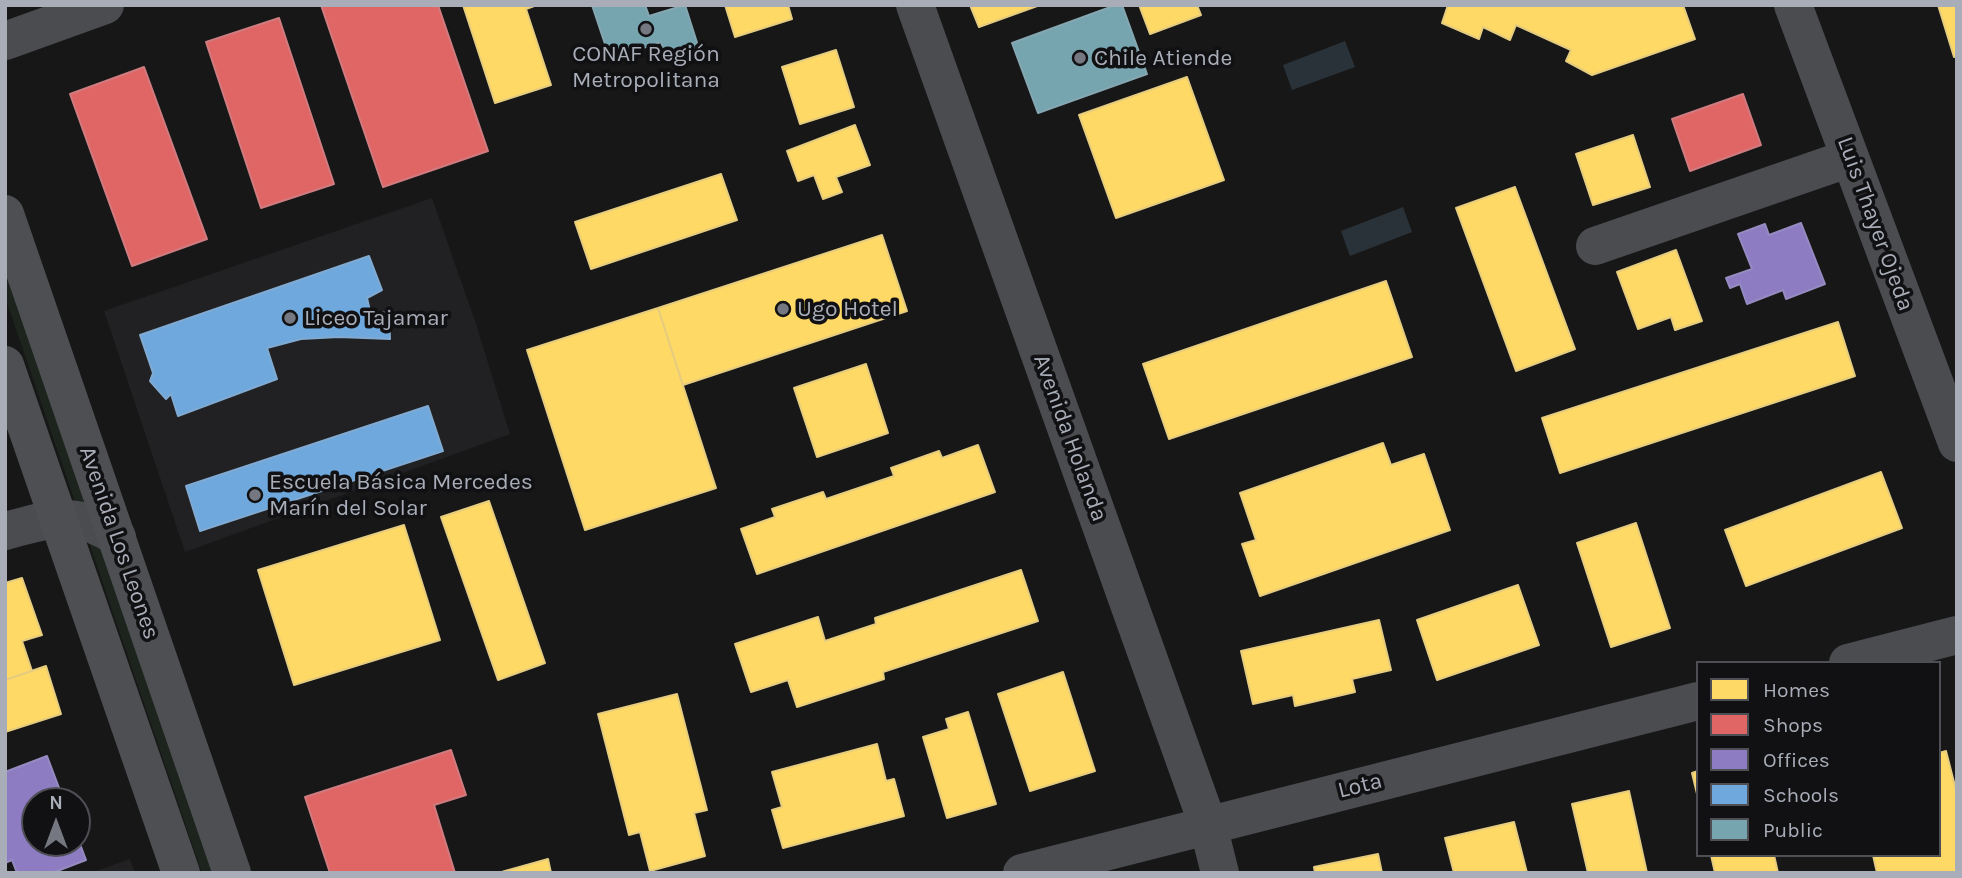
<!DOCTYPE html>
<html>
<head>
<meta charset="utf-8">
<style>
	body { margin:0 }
	#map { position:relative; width:1962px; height:878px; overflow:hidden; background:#171717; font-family:Karla,sans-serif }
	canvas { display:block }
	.frame { position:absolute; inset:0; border:7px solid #a8adb8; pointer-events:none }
	.legend { position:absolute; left:1696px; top:661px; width:245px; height:196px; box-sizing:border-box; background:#111113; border:2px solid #4d4f55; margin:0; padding:9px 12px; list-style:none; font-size:21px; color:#a8adb8 }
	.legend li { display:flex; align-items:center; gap:14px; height:35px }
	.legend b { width:35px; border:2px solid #4d4f55 }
	.north { position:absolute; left:21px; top:787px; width:70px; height:70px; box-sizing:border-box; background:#111113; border:2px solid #4d4f55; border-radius:50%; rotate:0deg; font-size:19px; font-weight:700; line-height:28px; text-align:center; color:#a8adb8 }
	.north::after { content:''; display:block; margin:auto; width:24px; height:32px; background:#757880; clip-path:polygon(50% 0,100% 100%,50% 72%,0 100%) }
</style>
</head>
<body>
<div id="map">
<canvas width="1962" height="878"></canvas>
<div class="frame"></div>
<ul class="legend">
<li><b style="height:19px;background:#ffd966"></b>Homes</li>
<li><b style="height:19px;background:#e06666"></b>Shops</li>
<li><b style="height:19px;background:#8e7cc3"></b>Offices</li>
<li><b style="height:19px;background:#6fa8dc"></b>Schools</li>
<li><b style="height:19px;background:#76a5af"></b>Public</li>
</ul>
<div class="north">N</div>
</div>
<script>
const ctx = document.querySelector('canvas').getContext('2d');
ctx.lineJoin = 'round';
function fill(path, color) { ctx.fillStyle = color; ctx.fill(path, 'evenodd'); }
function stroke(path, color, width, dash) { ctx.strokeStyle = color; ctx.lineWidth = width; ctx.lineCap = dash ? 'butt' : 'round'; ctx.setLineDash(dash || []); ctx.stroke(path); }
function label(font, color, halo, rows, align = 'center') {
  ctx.font = font + ' Karla,sans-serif'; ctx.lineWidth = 7; ctx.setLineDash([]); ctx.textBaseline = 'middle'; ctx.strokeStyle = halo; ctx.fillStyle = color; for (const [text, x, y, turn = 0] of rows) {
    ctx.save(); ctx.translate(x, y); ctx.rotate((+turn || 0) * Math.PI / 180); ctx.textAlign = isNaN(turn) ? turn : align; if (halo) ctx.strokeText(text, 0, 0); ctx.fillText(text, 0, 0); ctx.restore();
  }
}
fill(new Path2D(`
	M432,198l44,126 34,110 -325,118 -81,-241z
	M130,859l5,14h-45z`), '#212123');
fill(new Path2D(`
	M5,253l212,620h-15l-197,-576z`), '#1d241e');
fill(new Path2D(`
	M1345,41l10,26 -63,23 -9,-25z
	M1403,207l9,25 -62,24 -9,-25z`), '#2a3239');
const homes = new Path2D(`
	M463,5h74l-11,4 25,76 -56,18z
	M725,5h63l4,14 -57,18z
	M970,5h70l-61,22z
	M1139,5h58l4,10 -51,19z
	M1448,5h235l12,34 -103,36 -26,-14 5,-11 -55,-25 -6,15 -27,-13 -4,12 -37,-16z
	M1938,5h19v51l-3,1z
	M836,50l18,57 -54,17 -18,-57z
	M1187,77l37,103 -108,38 -37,-103z
	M855,125l15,40 -34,12 6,15 -19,7 -9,-24 -16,6 -11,-30z
	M1633,135l17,52 -57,18 -17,-51z
	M721,174l16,46 -146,49 -16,-47z
	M1515,187l60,162 -59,22 -60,-163z
	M882,235l25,76 -224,74 -25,-77z
	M1676,250l26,71 -27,9 -4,-13 -33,12 -21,-57z
	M1386,281l26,76 -243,82 -26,-75z
	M658,308l58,180 -131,42 -58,-180z
	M1838,322l17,54 -295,97 -18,-55z
	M866,364l22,69 -71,24 -23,-69z
	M1383,443l8,22 33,-11 26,76 -190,66 -18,-52 14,-4 -16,-47z
	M978,445l17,47 -238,82 -16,-45 34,-12 -3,-8 51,-17 3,7 68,-23 -3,-8 48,-17 3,7z
	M1881,472l21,56 -156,58 -21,-56z
	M489,501l56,162 -47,17 -57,-163z
	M1636,523l34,105 -59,19 -34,-104z
	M404,525l36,115 -146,45 -36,-115z
	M1021,570l17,51 -155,51 1,7 -87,28 -9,-27 -37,12 -16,-48 83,-27 7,24 51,-17 -1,-6z
	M22,578l20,57 -20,6 10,30 -27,9v-97z
	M1518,585l21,60 -102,35 -20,-60z
	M1379,620l12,50 -39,9 3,13 -60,14 -2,-11 -40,9 -12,-53z
	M46,666l15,48 -56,18v-52z
	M1063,672l32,99 -65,20 -32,-97z
	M677,694l30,116 -13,3 11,43 -55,15 -10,-39 -11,3 -31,-121z
	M968,712l28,92 -49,14 -24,-81 26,-8 -3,-10z
	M877,744l9,37 8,-2 10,37 -121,32 -11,-38 10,-3 -10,-35z
	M1946,751l11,43v79h-80l-4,-18h66v-102z
	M1698,771v27l-6,-25z
	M1629,791l18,82h-59l-16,-69z
	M1514,822l13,51h-73l-9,-35z
	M1378,854l4,19h-67l-1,-6z
	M1711,855h63l4,18h-63z
	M548,859l3,14h-53z`);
fill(homes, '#ffd966');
stroke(homes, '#e5cc7f', 2);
const shops = new Path2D(`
	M321,5h117l50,146 -105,36z
	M279,18l55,166 -73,24 -55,-166z
	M144,67l63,172 -75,27 -62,-172z
	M1743,94l18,51 -71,26 -18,-52z
	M451,750l15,45 -32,10 21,68h-125l-25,-76z`);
fill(shops, '#e06666');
stroke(shops, '#cf7b7f', 2);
const offices = new Path2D(`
	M1801,223l24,61 -39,15 -3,-9 -36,14 -7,-20 -10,4 -4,-10 26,-9 -14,-35 27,-10 4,11z
	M47,756l17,45h-29v42h42v-7l9,24 -34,13h-35l-5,-13 -7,3v-91z`);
fill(offices, '#8e7cc3');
stroke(offices, '#968bc0', 2);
const schools = new Path2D(`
	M369,256l13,34 -15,8 3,13 19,2 1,26 -51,-2 -38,2 -34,9 10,31 -99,37 -7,-22 -5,5 -16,-18 3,-8 -13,-38z
	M428,406l15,45 -243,80 -14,-45z`);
fill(schools, '#6fa8dc');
stroke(schools, '#80aad1', 2);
const public = new Path2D(`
	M592,5h53l4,11 36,-11 15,47 -32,10 -7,-20 -51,17z
	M1116,5h6l25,69 -109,39 -26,-70z`);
fill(public, '#76a5af');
stroke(public, '#85a7b2', 2);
stroke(new Path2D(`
	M915,5l293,820 12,48
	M1793,5l164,438
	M5,41l100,-36
	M1595,246l255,-88
	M5,531c46,-12 68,-22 112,6
	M1848,663l109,-28
	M1022,873l676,-172`), '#4b4c50', 38);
stroke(new Path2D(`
	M5,214l227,659
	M5,365l176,508`), '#4d4f52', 38);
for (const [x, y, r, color] of [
	[646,29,7,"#757880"],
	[1080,58,7,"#757880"],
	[783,309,7,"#757880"],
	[290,318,7,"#757880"],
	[255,495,7,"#757880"]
]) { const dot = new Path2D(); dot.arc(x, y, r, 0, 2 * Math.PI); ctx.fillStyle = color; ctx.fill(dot); stroke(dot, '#111113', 2.5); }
label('23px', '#a8adb8', '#111113', [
	["CONAF Región",646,54,"center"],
	["Metropolitana",646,80,"center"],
	["Chile Atiende",1094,58],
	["Ugo Hotel",797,309],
	["Liceo Tajamar",304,318],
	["Escuela Básica Mercedes",269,482],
	["Marín del Solar",269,508]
], 'left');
label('23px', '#a8adb8', '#111113', [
	["Luis Thayer Ojeda",1875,224,70],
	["Avenida Holanda",1070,438,70],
	["Avenida Los Leones",119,543,71],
	["Lota",1360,786,-14]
]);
</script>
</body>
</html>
